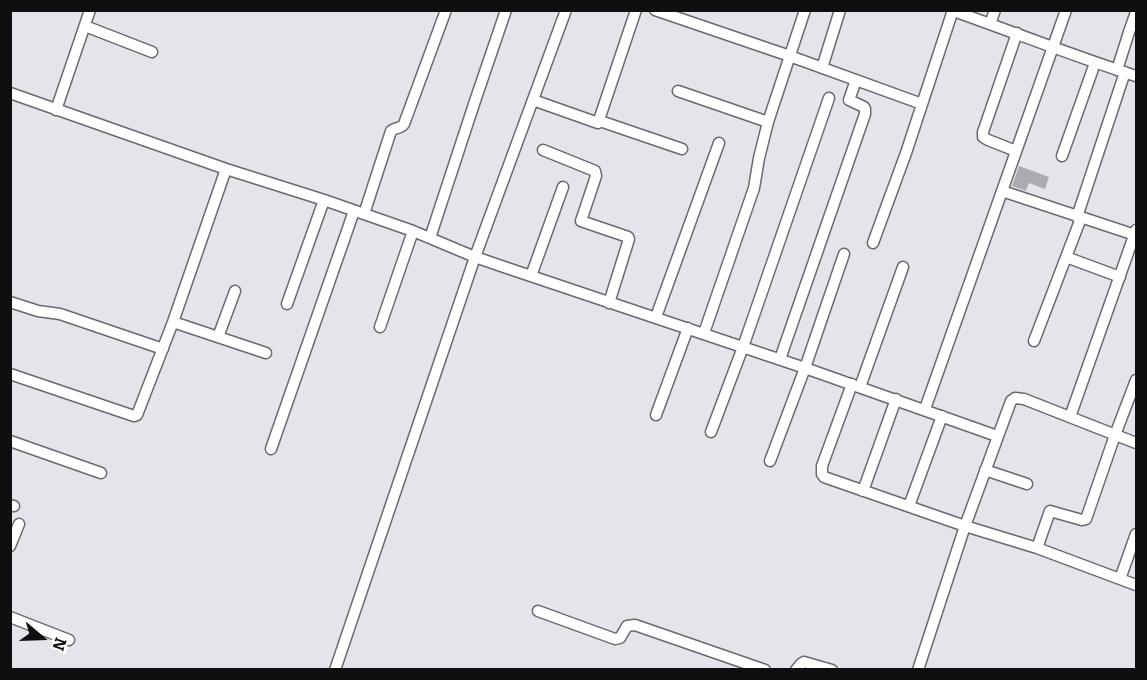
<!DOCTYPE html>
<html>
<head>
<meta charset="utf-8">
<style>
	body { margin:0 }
	#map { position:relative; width:1147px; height:680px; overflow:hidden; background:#e3e5eb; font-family:Bitter,serif }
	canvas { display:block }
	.frame { position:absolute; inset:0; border:12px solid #0f0f11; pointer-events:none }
	.north { position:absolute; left:12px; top:608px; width:60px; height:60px; -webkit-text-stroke:4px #fff; paint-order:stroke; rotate:109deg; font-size:16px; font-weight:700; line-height:24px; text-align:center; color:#0f0f11 }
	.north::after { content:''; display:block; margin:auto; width:21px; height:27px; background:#0f0f11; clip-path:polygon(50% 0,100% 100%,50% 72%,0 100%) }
</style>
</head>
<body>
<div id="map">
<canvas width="1147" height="680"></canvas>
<div class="frame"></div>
<div class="north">N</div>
</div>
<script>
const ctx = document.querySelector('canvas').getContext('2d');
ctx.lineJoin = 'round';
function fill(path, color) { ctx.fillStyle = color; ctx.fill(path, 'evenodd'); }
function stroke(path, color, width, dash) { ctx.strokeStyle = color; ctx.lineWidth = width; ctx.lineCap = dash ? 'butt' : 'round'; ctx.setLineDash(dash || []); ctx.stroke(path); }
fill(new Path2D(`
	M1019,166l30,11 -4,12 -16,-6 -3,8 -14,-5z`), '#aaacb1');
const street = new Path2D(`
	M655,10l129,44 138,50
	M951,10c62,22 123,46 185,66
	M990,24l5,-14
	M85,26l67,26
	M822,68l18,-58
	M1117,70l12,-38 7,-20
	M678,91l90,31
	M10,93l216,76 98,31 89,31 62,26 35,12 295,99 192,68
	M533,100l65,23 38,-113
	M56,110l34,-100
	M600,121l82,28
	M543,150l52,21 1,5 -15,45 47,16 1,2 -20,64
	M1016,151l-28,-11 -5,-3v-5l34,-99
	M1062,156l33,-93
	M1002,191l133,44
	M364,214l27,-83c4,-4 10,-2 13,-7l42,-114
	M1077,217l48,-145
	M430,238l44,-134 32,-94
	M873,243l33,-90 47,-143
	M1066,257l54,20
	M531,276l32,-89
	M10,302l28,9 22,3 103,35
	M287,304l37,-104
	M656,317l63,-174
	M173,322l93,31
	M380,327l33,-96
	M704,333l50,-145 5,-30 9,-36 37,-112
	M218,337l17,-46
	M1034,341l47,-123
	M780,359l85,-245v-5l-1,-2 -15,-7 7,-20
	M10,374l124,42 3,-1 36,-93 53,-153
	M852,384l-30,82v8l2,3 141,49 72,22 99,37
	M860,387l43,-120
	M925,409l141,-399
	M656,415l32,-87
	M1070,417l66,-187
	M711,432l32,-85 86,-249
	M10,441l91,32
	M271,449l83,-238
	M770,461l35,-93 39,-114
	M985,470l42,14
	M863,491l33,-92
	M10,505l4,1
	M909,506l33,-90
	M10,546l9,-22
	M1037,548l13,-37 32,9 4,-1 29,-84 21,-55
	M1120,579l16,-45
	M538,611l77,28 5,-1 7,-12 8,-1 130,45
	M10,617l59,23
	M335,670l140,-413 91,-247
	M796,670l5,-6 3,-2 28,8
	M918,670l47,-144 46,-125 4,-3 9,1 112,44`);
stroke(street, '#696a6f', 13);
stroke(street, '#fff', 10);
</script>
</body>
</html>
